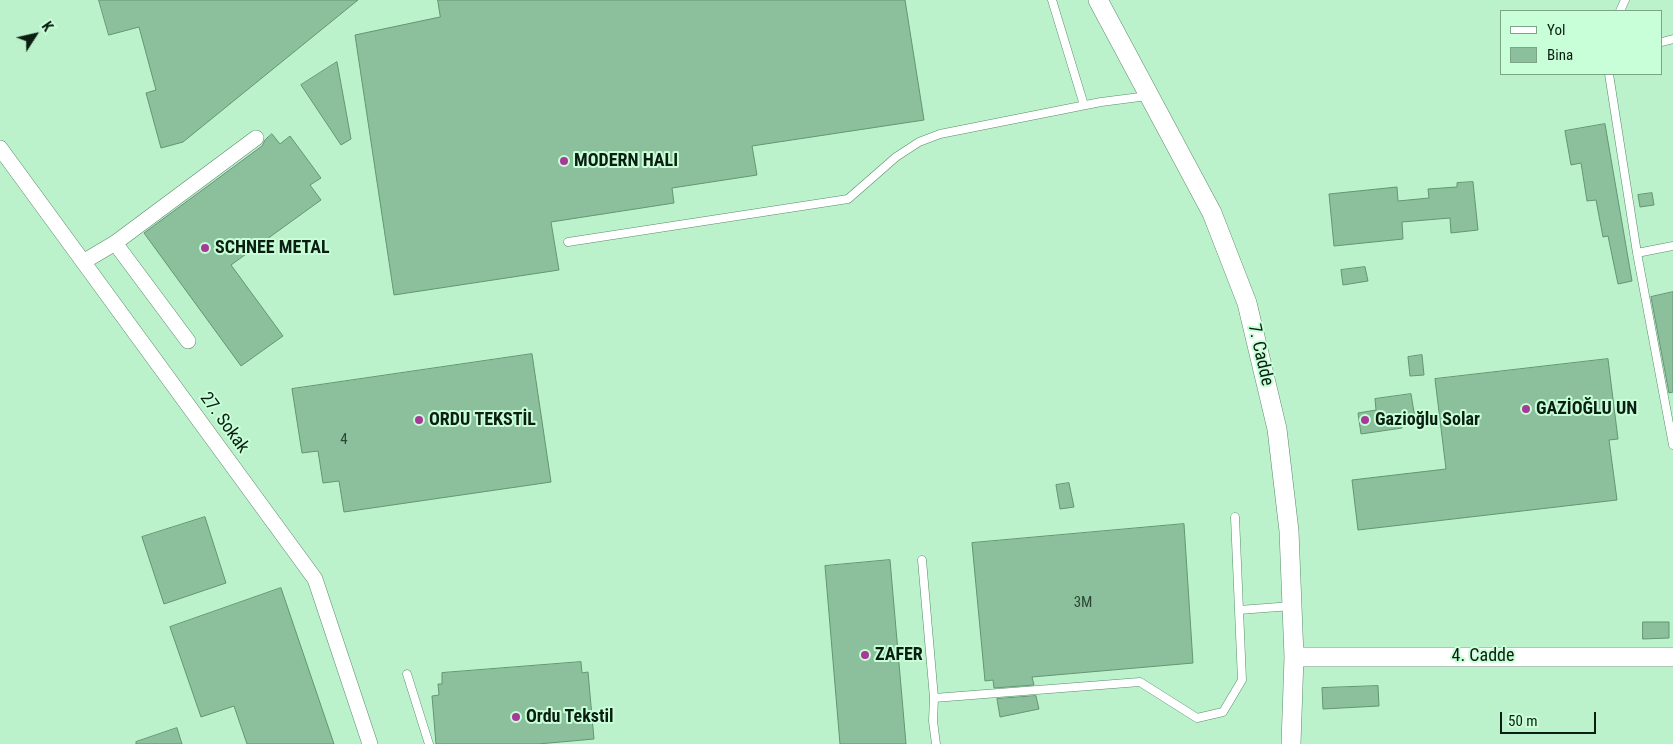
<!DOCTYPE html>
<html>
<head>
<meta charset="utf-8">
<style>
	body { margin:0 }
	#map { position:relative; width:1673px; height:744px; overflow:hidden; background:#bbf1cb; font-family:"Roboto Condensed",sans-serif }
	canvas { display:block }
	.legend { position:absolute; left:1500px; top:10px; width:162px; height:65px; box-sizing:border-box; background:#c8fed8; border:1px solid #7ca588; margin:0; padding:6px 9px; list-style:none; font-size:15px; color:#0a1f11 }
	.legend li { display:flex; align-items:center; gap:10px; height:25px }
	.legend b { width:25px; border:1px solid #7ca588 }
	.north { position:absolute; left:10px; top:10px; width:50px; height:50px; -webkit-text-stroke:4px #c8fed8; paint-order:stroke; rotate:55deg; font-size:14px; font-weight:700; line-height:20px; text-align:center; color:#0a1f11 }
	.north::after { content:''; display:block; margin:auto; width:18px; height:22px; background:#0a1f11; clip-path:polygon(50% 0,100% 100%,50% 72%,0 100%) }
	.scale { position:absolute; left:1500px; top:712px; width:96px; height:22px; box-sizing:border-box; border:2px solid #0a1f11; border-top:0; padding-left:6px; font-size:15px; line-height:18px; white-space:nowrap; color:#0a1f11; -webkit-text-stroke:4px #c8fed8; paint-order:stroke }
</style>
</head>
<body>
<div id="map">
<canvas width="1673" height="744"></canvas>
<ul class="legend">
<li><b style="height:6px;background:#fff"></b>Yol</li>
<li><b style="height:14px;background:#8cc09c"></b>Bina</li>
</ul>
<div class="north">K</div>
<div class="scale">50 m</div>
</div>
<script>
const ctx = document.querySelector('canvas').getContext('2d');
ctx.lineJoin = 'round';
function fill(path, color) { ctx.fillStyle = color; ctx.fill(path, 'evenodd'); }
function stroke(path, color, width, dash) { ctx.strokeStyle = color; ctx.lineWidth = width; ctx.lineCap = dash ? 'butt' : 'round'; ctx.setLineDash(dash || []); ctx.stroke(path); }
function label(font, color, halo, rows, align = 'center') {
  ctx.font = font + ' "Roboto Condensed",sans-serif'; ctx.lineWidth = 4; ctx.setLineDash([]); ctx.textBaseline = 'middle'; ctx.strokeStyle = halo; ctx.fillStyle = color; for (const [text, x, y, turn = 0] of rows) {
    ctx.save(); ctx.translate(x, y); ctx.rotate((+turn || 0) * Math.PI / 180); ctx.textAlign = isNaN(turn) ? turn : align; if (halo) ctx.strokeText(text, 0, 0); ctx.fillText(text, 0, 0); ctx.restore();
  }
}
const building = new Path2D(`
	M99,0h259l-175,142 -22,6 -15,-55 10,-3 -17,-63 -30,8z
	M438,0h467l19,120 -172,26 5,29 -85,13 2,15 -123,19 8,48 -165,25 -39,-260 85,-18z
	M337,62l14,77 -10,6 -40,-60z
	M1605,124l27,157 -14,3 -10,-48 -5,1 -7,-37 -9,1 -6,-38 -10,2 -6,-34z
	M272,134l8,10 10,-8 31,42 -11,7 11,15 -90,65 52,71 -42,30 -97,-133 118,-87 3,-6z
	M1473,182l5,48 -27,3 -1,-15 -48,4 1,17 -69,7 -5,-52 68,-7 1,14 31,-3 -1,-9 29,-2v-4z
	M1652,193l2,12 -14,2 -2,-12z
	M1365,267l3,14 -25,4 -2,-15z
	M1673,292v100l-4,1 -18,-96z
	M532,354l19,128 -207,30 -5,-31 -16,2 -5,-32 -16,2 -10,-64z
	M1422,355l2,20 -14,1 -2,-19z
	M1608,359l10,80 -9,1 8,60 -259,30 -6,-50 94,-11 -11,-90z
	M1411,394l4,24 -15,2 2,8 -41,6 -3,-21 18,-3 -1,-11z
	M1069,483l5,24 -14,2 -4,-24z
	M205,517l21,66 -62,21 -22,-67z
	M1184,524l9,139 -161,14 2,8 -40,3 -1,-8 -8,1 -13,-138z
	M890,560l16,184h-66l-15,-178z
	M281,588l53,156h-87l-13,-38 -33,11 -31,-90z
	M1643,622h26v16l-26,1z
	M581,662l1,11 6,-1 6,67 -56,5h-102l-4,-48 7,-1 -1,-11h4v-11z
	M1378,686l1,20 -56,3 -1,-21z
	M1036,696l3,13 -39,8 -3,-18z
	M177,728l5,16h-46v-2z`);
fill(building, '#8cc09c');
stroke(building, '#639573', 1);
const service = new Path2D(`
	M1052,0l32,105
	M1620,11l5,-11
	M1662,42l11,-3
	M1609,74l28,179
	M568,242l280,-43 48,-42 23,-15 21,-8 161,-32 47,-6
	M1673,246l-36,7 36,192
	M922,560l12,138 -1,23 3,23
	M1239,610l53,-4
	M407,674l22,70
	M934,698l206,-16 57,36 26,-6 19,-32 -7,-163`);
const minor = new Path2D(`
	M0,148l315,431 55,165
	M115,243l73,98
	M83,262l32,-19 141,-105`);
const tertiary = new Path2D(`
	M1098,0l114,213 35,90 30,126 12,102 5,126 -3,87
	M1294,657h379`);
stroke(service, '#5a8c6b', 9);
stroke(minor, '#5a8c6b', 16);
stroke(tertiary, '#5a8c6b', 20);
stroke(service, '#fff', 8);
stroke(minor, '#fff', 15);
stroke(tertiary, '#fff', 19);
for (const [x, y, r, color] of [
	[564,161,5,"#a83998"],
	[205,248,5,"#a83998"],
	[1526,409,5,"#a83998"],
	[419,420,5,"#a83998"],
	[1365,420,5,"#a83998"],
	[865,655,5,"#a83998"],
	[516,717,5,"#a83998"]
]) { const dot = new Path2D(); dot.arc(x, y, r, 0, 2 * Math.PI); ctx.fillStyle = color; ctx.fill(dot); stroke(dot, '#c8fed8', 2); }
label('15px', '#2a4734', null, [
	["4",344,440],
	["3M",1083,603]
]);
label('bold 18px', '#0a1f11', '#c8fed8', [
	["MODERN HALI",574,161],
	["SCHNEE METAL",215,248],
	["GAZİOĞLU UN",1536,409],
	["ORDU TEKSTİL",429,420],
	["Gazioğlu Solar",1375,420],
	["ZAFER",875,655],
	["Ordu Tekstil",526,717]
], 'left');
label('18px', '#0a1f11', '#c8fed8', [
	["7. Cadde",1260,355,77],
	["27. Sokak",224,423,54],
	["4. Cadde",1483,656]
]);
</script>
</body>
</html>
